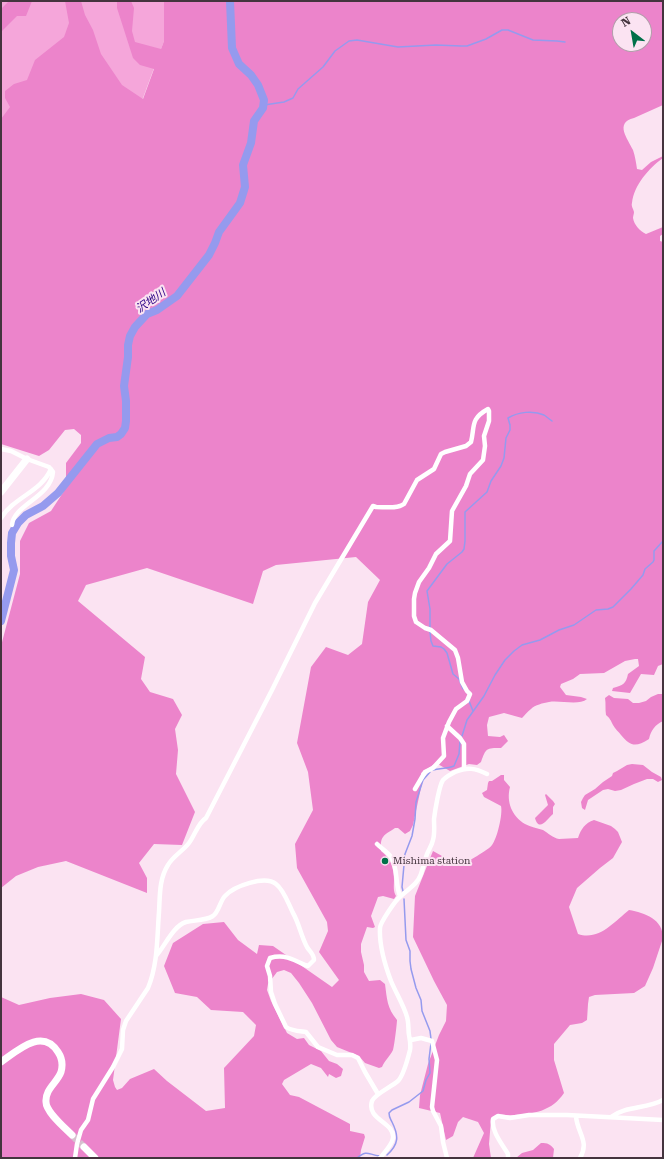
<!DOCTYPE html>
<html>
<head>
<meta charset="utf-8">
<style>
	body { margin:0 }
	#map { position:relative; width:664px; height:1159px; overflow:hidden; background:#fbe3f2; font-family:"Roboto Serif",serif }
	canvas { display:block }
	.frame { position:absolute; inset:0; border:2px solid #44343e; pointer-events:none }
	.north { position:absolute; left:612px; top:12px; width:40px; height:40px; box-sizing:border-box; background:#fbe3f2; border:1px solid #b29daa; border-radius:50%; rotate:329deg; font-size:11px; font-weight:700; line-height:16px; text-align:center; color:#44343e }
	.north::after { content:''; display:block; margin:auto; width:14px; height:18px; background:#007049; clip-path:polygon(50% 0,100% 100%,50% 72%,0 100%) }
</style>
</head>
<body>
<div id="map">
<canvas width="664" height="1159"></canvas>
<div class="frame"></div>
<div class="north">N</div>
</div>
<script>
const ctx = document.querySelector('canvas').getContext('2d');
ctx.lineJoin = 'round';
function fill(path, color) { ctx.fillStyle = color; ctx.fill(path, 'evenodd'); }
function stroke(path, color, width, dash) { ctx.strokeStyle = color; ctx.lineWidth = width; ctx.lineCap = dash ? 'butt' : 'round'; ctx.setLineDash(dash || []); ctx.stroke(path); }
function label(font, color, halo, rows, align = 'center') {
  ctx.font = font + ' "Roboto Serif","Noto Sans JP",serif'; ctx.lineWidth = 4; ctx.setLineDash([]); ctx.textBaseline = 'middle'; ctx.strokeStyle = halo; ctx.fillStyle = color; for (const [text, x, y, turn = 0] of rows) {
    ctx.save(); ctx.translate(x, y); ctx.rotate((+turn || 0) * Math.PI / 180); ctx.textAlign = isNaN(turn) ? turn : align; if (halo) ctx.strokeText(text, 0, 0); ctx.fillText(text, 0, 0); ctx.restore();
  }
}
fill(new Path2D(`
	M1,1h163v40l-41,111 -37,17 -85,32z`), '#f5a6da');
fill(new Path2D(`
	M9,1h23l-6,15h-9l-16,16v-23z
	M65,1h16l4,14 8,15 8,24 21,31 21,14 11,-30 -14,-4 -7,-7 -16,-50v-7h14l3,7 -2,23 3,11 26,7 3,-8v-40h499v104l-29,13c-20,5 -6,21 -1,32 2,6 3,12 4,19l5,1 9,-8 12,-6v2c-14,10 -29,27 -31,45 -1,3 1,5 2,9 0,2 -1,4 -1,6 1,7 7,13 13,16l17,-7v7l-3,2v5l3,1v422l-5,2 -4,9 -13,-1 -11,19 -18,-2 1,-3c10,-3 13,-4 15,-14l11,-8 -1,-7h-3l-10,2 -21,12 -24,1 -7,5 -12,5 -1,3 6,8 15,2 6,2c-8,7 -27,1 -38,3 -6,1 -14,3 -18,7 -4,3 -6,6 -9,9l-18,-5 -15,4 -2,8 1,11 12,1 4,-2 4,6 -7,7c-15,0 -15,0 -20,14l-4,3 -8,-1 -19,7 -14,-8 -15,10 1,10 -9,42 -3,6 -5,3 -7,-6h-3c-12,8 -15,8 -14,23 10,8 13,17 13,29 0,6 -1,11 2,16l-2,3 -11,-3 -5,1 -7,19 4,11 -2,1 -6,-1 -6,17v8l3,13v7l5,9 11,-1 5,4c2,15 2,24 12,36 0,4 -3,28 -4,30 -3,6 -8,10 -11,17l-3,1 -14,-5 -6,-7 -22,-9 -6,-7 -19,-37 -13,-20 -8,-10 -7,-3 -7,2 -9,12 -1,6 4,11 16,32 10,6 7,-1 5,7 12,6 8,10 8,3 6,5 -2,7 -5,2 -7,-4 -1,3 -7,-9 -10,-4 -27,16 -2,4 8,11 9,2 51,27v7l14,3 1,3 -4,13 -1,8h-359v-161l18,8 31,-7 31,-4 23,6 17,19 -8,61 2,7 2,3 5,-2 8,-9 24,-10 13,12 39,30 19,-3 -1,-40 30,-32 2,-11 -13,-13 -32,-2 -14,-13 -22,-4 -11,-27 9,-23 30,-19 21,-2 14,18 19,14 2,-9 14,1 59,41 7,-7 -20,-28 9,-21 -1,-9 -30,-54 -2,-24 18,-34 -5,-38 -11,-29 14,-76 15,-20 22,8 14,-11 6,-42 12,-22 -24,-23 -80,8 -13,6 -10,33 -106,-36 -61,17 -8,16 67,56 -4,22 9,13 23,7 9,16 -7,14 3,21 -2,24 19,38 -13,33 -28,-1 -15,19 8,15v15l-81,-32 -28,6 -22,9 -15,12v-242l19,-72v-33l9,-18 22,-12 15,-23v-25l15,-20v-8l-7,-6 -9,1 -16,20 -10,6 -38,-12v-325l9,-12 -5,-9v-7l9,-7 13,-4 8,-20 29,-23 5,-14zM620,20h24v24h-24z
	M658,694h5v27c-8,4 -12,9 -14,18 -13,8 -18,8 -28,-4 -2,-3 -6,-6 -8,-10 -2,-4 -3,-7 -7,-10 -1,-6 0,-11 -1,-17l4,-3 5,3 14,1 5,4h6l7,-2 5,-4z
	M632,764l11,1 9,7 9,5 1,3 -4,2 -5,-3h-6l-13,5 -13,6 -6,1 -7,-2 -5,1 -15,10 -3,10 -3,-2 -1,-6 2,-4 2,-3 10,-6 8,-7 9,-6 1,-3 4,-2 10,-6z
	M501,775h3v5l6,7c-4,15 2,29 15,37 6,3 12,4 18,6 5,3 10,8 16,9 6,0 13,-1 19,-1 3,-9 7,-15 16,-18l17,6 4,3 3,3 4,10 -9,16 -13,10 -23,20 -8,19 9,27c21,7 36,-12 51,-24 16,3 34,9 34,28l-10,30 -8,18 -11,7 -39,2 -6,2 -1,7 -1,16 -5,3 -12,2 -16,19v16l10,33c-12,18 -30,21 -50,22 -10,1 -15,-3 -23,5l-2,24 2,14h-18l11,-25 -6,-11 -15,-5 -5,5 -5,14 -7,4 -6,-27 -21,-5 1,-13 8,-31 11,-29 7,-14 1,-16 -13,-24 -21,-44 2,-41 18,-45 27,15c6,-4 29,-16 32,-21 5,-6 11,-31 9,-39l-17,-9 -2,-4 5,-3 1,-7 1,-2h3z
	M546,794l7,7 2,3 -2,3v7c-5,4 -14,19 -18,4l13,-13 -3,-10z
	M541,1143c7,0 9,1 13,6l-1,9h-37l6,-5 11,-3z`), '#ec84cb');
stroke(new Path2D(`
	M264,105l20,-3 9,-4 5,-9 25,-22 12,-16 14,-10 8,-1 41,7 38,-2 25,1h6l19,-7 16,-9h6l25,10 24,1 8,1
	M430,628v-19l-3,-18 20,-27 15,-12 2,-3 1,-8v-29l22,-20 4,-11 10,-15 3,-8 2,-20 4,-8v-5l-2,-7c10,-6 25,-8 36,-3 3,2 5,4 8,6
	M430,632l1,9 2,5 8,1 3,2 3,4 6,21 6,5 4,10
	M469,701l4,10
	M462,736l5,-16 17,-24 11,-21 10,-15 9,-9 8,-6 18,-5 19,-10 15,-5 22,-15 12,-1 5,-2 18,-18 12,-14 2,-6 8,-7 1,-2v-9l9,-10
	M433,770c7,-2 14,-1 21,-4l5,-12 1,-13
	M403,891l-1,-4 3,-33 7,-18 3,-17 1,-17 7,-22 7,-8
	M404,899l2,41 4,11v10l1,8 5,19 5,12 1,11 8,20 1,8
	M387,1155c12,-11 12,-19 5,-33 -2,-4 -3,-5 -3,-9l3,-3 17,-8 14,-11 3,-11 4,-7 -1,-14 2,-16
	M357,1158c11,-9 11,-3 23,-2`), '#959aee', 1.5);
stroke(new Path2D(`
	M1,621l13,-51 -3,-14v-13l1,-10 6,-10 8,-8 17,-9 15,-13 39,-49 12,-6 8,-1 4,-3 4,-6 1,-7v-20l-2,-15 4,-29v-12l2,-9 5,-9 12,-13 10,-4 20,-14 32,-41 6,-12 4,-11 21,-29 5,-16 -2,-22 8,-22 3,-22 9,-13 1,-8 -6,-15 -7,-10 -12,-11 -7,-16 -2,-47`), '#959aee', 8);
stroke(new Path2D(`
	M72,1135l12,12`), '#d6c0ce', 7, [7, 3.5]);
stroke(new Path2D(`
	M1,449l10,2 16,8 22,8 4,5c-2,25 -40,33 -41,53
	M1,518c13,-21 40,-26 50,-49
	M447,726l13,12 4,6v25
	M377,844c4,4 11,8 14,13 7,10 4,27 9,39
	M156,956c9,-10 17,-30 30,-34 8,-2 19,-1 27,-6 6,-4 7,-15 12,-20 9,-10 40,-21 51,-12 8,6 12,19 17,29 6,10 8,23 14,34 3,5 7,7 7,13l-6,6 -3,-1c-12,-6 -21,-11 -35,-7l-3,8 3,10 1,16 4,12 11,23c6,4 12,4 20,5l12,15 19,8h15l6,3 7,14 13,22
	M411,1040l10,-2 11,3 5,19 -5,47 1,4 8,15 2,16 4,16
	M576,1116c1,17 14,25 4,42
	M611,1117c14,-11 36,-8 52,-17
	M75,1158l2,-14 4,-14 7,-10 5,-21 20,-32 9,-18 1,-19 3,-9 22,-33c10,-24 9,-51 11,-76 1,-16 0,-33 9,-47 5,-9 15,-14 21,-22 6,-8 9,-20 17,-25l66,-128 43,-87 58,-97 3,1c9,0 21,2 28,-3l13,-24 17,-11 7,-15 4,-2 21,-6 5,-4c4,-16 -1,-23 17,-33l1,2v10l-5,15 1,10 -2,14 -13,14 -4,12 -14,25 -2,30 -14,13 -7,14 -10,14 -4,11 -1,6v17l2,6 9,6 6,2 24,20 3,8 4,24 5,9 3,3 -3,7 -11,8 -7,13 -6,16 1,18 -11,12 -8,4 -10,17
	M380,1158c4,-5 12,-13 13,-20 2,-16 -27,-18 -21,-37 3,-7 19,-14 26,-20 5,-5 10,-23 12,-31 1,-5 0,-9 -1,-15 -1,-5 0,-12 -2,-18 -3,-11 -11,-24 -16,-36 -6,-16 -12,-35 -11,-53 0,-5 16,-29 21,-32 8,-8 16,-11 20,-22 2,-7 4,-14 6,-20 2,-5 5,-9 6,-14 2,-7 1,-14 1,-21 1,-8 5,-33 9,-39 3,-3 8,-6 12,-8 13,-5 20,-4 32,2
	M508,1158v-4c-6,-10 -17,-23 -15,-35l5,-3 12,2 19,-3h38l96,5`), '#fff', 4.5);
stroke(new Path2D(`
	M1,492l26,-33
	M1,1062c16,-11 41,-35 57,-10 4,6 5,13 3,20 -4,11 -16,17 -15,30 0,10 18,25 26,33
	M84,1147l11,11`), '#fff', 7);
for (const [x, y, r, color] of [
	[385,861,4,"#007049"]
]) { const dot = new Path2D(); dot.arc(x, y, r, 0, 2 * Math.PI); ctx.fillStyle = color; ctx.fill(dot); stroke(dot, '#fbe3f2', 1.5); }
label('10px', '#44343e', '#fbe3f2', [
	["Mishima station",393,861]
], 'left');
label('italic 11px', '#290084', '#fbe3f2', [
	["沢地川",151,301,-35]
]);
</script>
</body>
</html>
